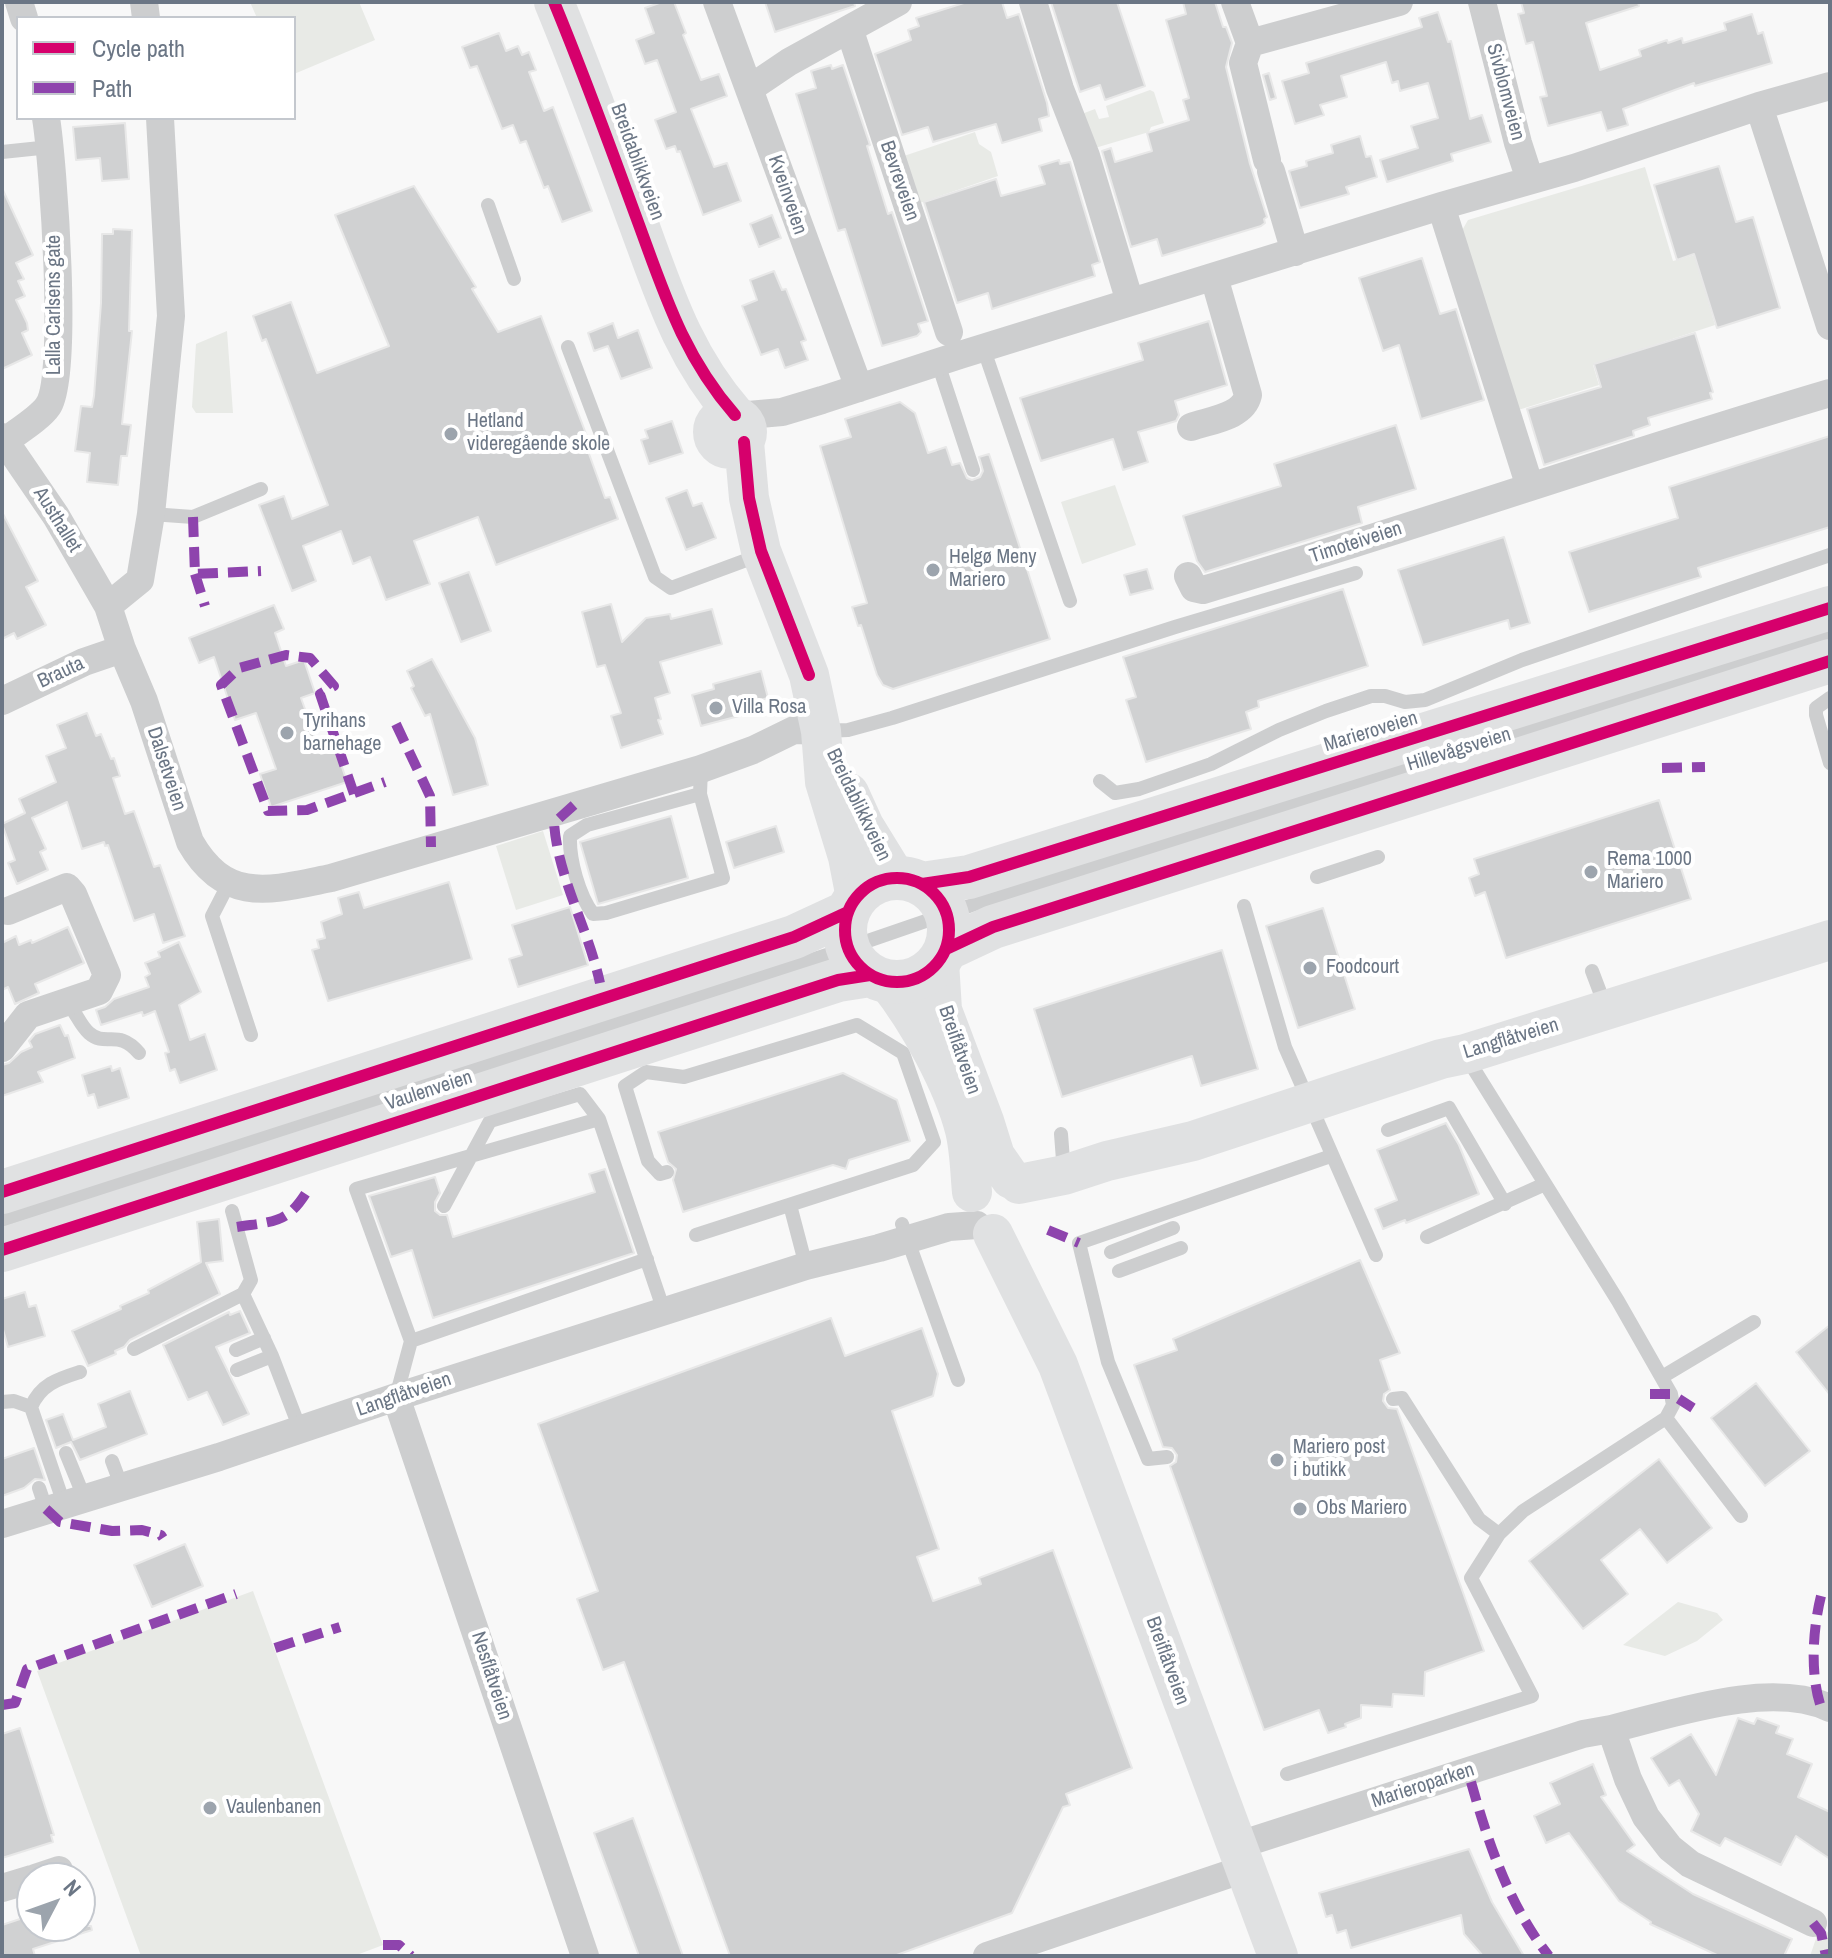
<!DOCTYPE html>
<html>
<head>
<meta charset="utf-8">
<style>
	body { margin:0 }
	#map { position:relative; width:1832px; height:1958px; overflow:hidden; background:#f8f8f8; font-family:"Archivo Narrow",sans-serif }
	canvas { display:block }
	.frame { position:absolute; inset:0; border:4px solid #6b7685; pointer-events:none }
	.legend { position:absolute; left:16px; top:16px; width:280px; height:104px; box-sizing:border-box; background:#fff; border:2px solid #c4c8ce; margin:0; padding:10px 14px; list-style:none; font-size:24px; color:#6b7685 }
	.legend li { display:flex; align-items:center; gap:16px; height:40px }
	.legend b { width:40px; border:2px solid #c4c8ce }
	.north { position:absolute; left:16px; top:1862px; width:80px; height:80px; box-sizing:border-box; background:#fff; border:2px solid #c4c8ce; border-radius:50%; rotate:49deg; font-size:22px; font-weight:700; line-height:32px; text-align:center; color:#6b7685 }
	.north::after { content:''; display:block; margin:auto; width:28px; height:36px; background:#9ca4ad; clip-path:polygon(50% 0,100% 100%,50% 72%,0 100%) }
</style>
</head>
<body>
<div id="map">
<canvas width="1832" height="1958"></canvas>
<div class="frame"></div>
<ul class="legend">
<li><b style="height:10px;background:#d6006c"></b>Cycle path</li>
<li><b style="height:10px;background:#8e44ad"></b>Path</li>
</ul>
<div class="north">N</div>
</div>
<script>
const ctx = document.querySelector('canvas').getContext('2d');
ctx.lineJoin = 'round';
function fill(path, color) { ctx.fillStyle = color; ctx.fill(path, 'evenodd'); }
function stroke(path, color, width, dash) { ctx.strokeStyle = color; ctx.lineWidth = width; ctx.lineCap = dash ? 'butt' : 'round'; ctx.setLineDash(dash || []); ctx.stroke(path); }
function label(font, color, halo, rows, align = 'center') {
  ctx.font = font + ' "Archivo Narrow",sans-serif'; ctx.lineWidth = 8; ctx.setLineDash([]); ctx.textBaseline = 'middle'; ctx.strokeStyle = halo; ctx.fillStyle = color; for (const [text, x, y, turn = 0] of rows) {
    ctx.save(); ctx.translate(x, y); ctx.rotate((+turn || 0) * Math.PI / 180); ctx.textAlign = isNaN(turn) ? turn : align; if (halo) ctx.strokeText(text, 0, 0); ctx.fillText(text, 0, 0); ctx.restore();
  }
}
fill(new Path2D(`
	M250,2h109l16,38 -81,34v-56h-37z
	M1150,90l4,2 10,31 -13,4 -2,5 -54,16 -16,-33 16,-6 4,10 10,-2 -3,-11z
	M975,132l4,12 12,8 7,24 -78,27 -22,-45z
	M1645,167l28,94 22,-6 20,70 -122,40 6,20 -84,26 -55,-177 8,-14z
	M227,331l6,82h-37l-4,-6 4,-63z
	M1115,485l21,60 -54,19 -21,-62z
	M543,831l20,64 -47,15 -20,-64z
	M253,1591l130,354 -29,11h-213l-104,-285z
	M1678,1602l39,11 6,7 -26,21 -32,15 -42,-11z
	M1820,1927l10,7v22h-20z`), '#e8eae6');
const building = new Path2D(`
	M662,2h12l12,31 -3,2 18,45 18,-6 8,22 -36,13 23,58 13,-4 14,38 -38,14 -23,-64 -3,1 -2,-6 -9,3 -11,-29 21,-8 -19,-52 -12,4 -9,-24 18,-7 -9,-25z
	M765,2h89l1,4 -80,26z
	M967,2h35l5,16 12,-4 28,89 2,13 -10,3 3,12 -40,12 -6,-19 -63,18 -5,-15 -26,8 -27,-81 36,-14 -3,-10 11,-4 -3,-8z
	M1051,2h66l28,84 -40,14 -5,-15 -20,7z
	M1183,2h32l8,25h3l6,16 -6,24 24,97 17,53 -3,2 1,4 -4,3 -99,30 -5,-17 -26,8 -29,-96 9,-3 4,14 37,-11 -5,-18 42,-13 -6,-20 6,-2 -23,-78 20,-6z
	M1521,2h117l1,4 -53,17 14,47 41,-14 -2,-6 28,-10 1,3 14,-5 1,5 43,-13 -2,-7 28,-9 6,20 5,-2 9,31 -77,23 -1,-3 -71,26 5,16 -21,6 -6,-19 -53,14 -8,-29 7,-1 -14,-54 -7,2 -8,-30 6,-1z
	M1438,12l10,30 3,-1 19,78 12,-4 9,27 -40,12 2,7 -66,21 -7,-22 38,-12 -7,-22 27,-8 -10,-35 -28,8 -2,-10 -6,2 -6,-21 -45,14 6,21 -27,8 4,10 -29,9 -13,-43 27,-8 -3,-10 116,-36 -3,-9z
	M499,33l7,18 12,-5 4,9 7,-3 7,18 -7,2 15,39 9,-4 39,104 -30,11 -14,-36 -4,2 -18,-47 -6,2 -7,-18 -11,4 -25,-63 -7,2 -8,-21z
	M831,65l1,4 11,-4 27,80 -3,1 21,68 4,-2 36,109 -10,3 3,8 -4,4 -35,10 -37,-117 -7,2 -42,-137 20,-6 -5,-17z
	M1269,73l7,25 -6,2 -7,-25z
	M125,123l4,56 -27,2 -2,-23 -24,2 -3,-33z
	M1360,136l6,21 5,-1 6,21 -31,10 3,7 -49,14 -11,-37 18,-5 -1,-5 27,-8 -2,-8z
	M1059,160l1,4 10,-2 30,100 -8,3 3,11 -103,33 -4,-16 -31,10 -33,-101 72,-23 5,17 44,-12 -6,-18z
	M1719,166l17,56 17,-5 27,91 -63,20 -23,-74 -17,6 -23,-75z
	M414,186l62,101 -4,2 26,43 43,-16 47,123 -4,1 21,58 5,-1 8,22 -122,46 -18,-48 -64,24 16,43 -44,16 -16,-43 -17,7 -12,-33 -38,15 13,35 -24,10 -33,-86 25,-9 8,23 36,-14 -62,-166 -4,2 -9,-25 38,-14 26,71 72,-27 -54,-131z
	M2,188l31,67 -17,8 8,16 -6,2 7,15 -9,4 11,23 1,7 -6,3 10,22 -30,14z
	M772,215l9,23 -22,9 -9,-23z
	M113,229l19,1 -3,101h3l-10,93 9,1 -4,31h-6l-3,29 -31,-3 3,-29 -15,-2 6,-45 11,1 2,-11 7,-93 1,-69h11z
	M1422,258l18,56 16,-5 28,91 -63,19 -22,-74 -16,6 -24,-73z
	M774,271l8,19 4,-1 20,51 -5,2 7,18 -23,8 -7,-19 -17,6 -19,-49 15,-6 -7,-20z
	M1209,321l18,64 -52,16 4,14 -3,6 -38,11 10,30 -25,8 -10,-31 -72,22 -21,-63 123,-38 -5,-17z
	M613,323l5,15 20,-8 14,38 -31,11 -13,-33 -14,5 -6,-18z
	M1695,333l18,59 -3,1 2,6 -64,19 2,7 -17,6 1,5 -90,29 -17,-56 74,-22 -7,-23z
	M900,402l15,11 13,40 18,-6 6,18 8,-2 7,15 5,2 8,-3 3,-6 -4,-14 10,-3 61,185 -157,50 -10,-4 -6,-10 -16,-50 -3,1 -6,-19 15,-4 -47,-157 31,-9 -6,-18z
	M672,421l11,32 -34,11 -8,-24 7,-2 -3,-8z
	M1396,425l20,64 -58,18 4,16 -157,49 -8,-11 -14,-45 98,-30 -7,-22z
	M1830,436v91l-132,41 3,9 -112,35 -20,-60 109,-34 -9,-31z
	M687,490l6,16 9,-3 14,35 -30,12 -20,-52z
	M2,512l36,69 -12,6 20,38 -29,14 -3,-6 -12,6z
	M1504,537l26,86 -20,6 -2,-9 -85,25 -25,-75z
	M1147,569l6,20 -23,6 -6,-20z
	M469,572l22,59 -30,11 -22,-59z
	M1343,589l25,77 -110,35 1,6 -13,5 5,17 -105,33 -20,-62 10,-3 -13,-40z
	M611,604l11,38 24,-24 24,-4 1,5 41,-10 10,35 -62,18 10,31 -15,5 6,21 -3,1 5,14 -42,14 -10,-32 10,-3 -16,-48 -8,2 -15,-55z
	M274,605l10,24 -9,4 11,33 18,-6 11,33 -14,5 20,56 15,-5 11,33 -76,25 -11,-33 16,-5 -20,-56 -21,7 -21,-63 -15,6 -10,-25z
	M432,659l43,79 13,47 -35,10 -23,-81 -5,2 -14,-28 3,-2 -7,-15z
	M761,671l7,27 -31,8 2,10 -38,10 -9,-31 22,-6 -1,-5z
	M87,713l9,23 5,-2 10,25 3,-1 6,18 -7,2 12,36 9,-3 20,56 6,-2 25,71 -22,7 -9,-29 -20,7 -26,-76 -3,1 -1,-4 -22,7 -15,-47 -35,16 14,31 -6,3 8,18 -31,14 -9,-21 7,-3 -13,-36 23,-11 -6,-14 37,-17 -10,-26 20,-8 -9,-23z
	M1659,800l32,99 -185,59 -21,-66 -10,4 -6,-18 10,-4 -5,-15z
	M671,816l17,62 -90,26 -18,-62z
	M776,826l8,26 -50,16 -8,-26z
	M449,882l23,77 -144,42 -16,-51 7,-2 -2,-8 8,-2 -4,-16 21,-8 -4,-16 21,-6 5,16z
	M570,907l18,58 -70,22 -9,-28 13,-4 -10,-30z
	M1323,908l32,101 -57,19 -32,-102z
	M68,927l16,36 -49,21 4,9 -24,11 -7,-17 -6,3v-47l14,-7 3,9 12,-5 1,3z
	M179,942l22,50 -22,13 11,35 15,-6 12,36 -37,13 -5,-14 -5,2 -5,-18 4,-1 -14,-41 -12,5 -1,-4 -41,13 -5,-15 9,-3 9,-8 35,-12 -4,-10 5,-3 -5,-11 15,-6 -2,-5z
	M1222,950l36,119 -57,17 -9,-30 -130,41 -28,-88z
	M60,1025l5,11 3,-1 7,23 -37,14 5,10 -41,14v-31l7,-2 12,-11 11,-5 -3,-6 6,-7z
	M111,1066l1,5 8,-3 9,30 -31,10 -4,-14 -6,2 -6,-21z
	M843,1073l54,27 13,41 -61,19 -3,9 -13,-4 -150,47 -10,-32 3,-11 -8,-7 -10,-30z
	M1446,1123l13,22 20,49 -73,29 -1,-3 -22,9 -8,-20 22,-9 -20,-50z
	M605,1169l29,84 -201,65 -21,-68 -21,7 -22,-61 66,-19 5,16 -5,9v9l5,4h7l6,22 142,-45 -6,-18z
	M219,1219l4,42 -17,2 14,31 -90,46 -6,7 -9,4 1,3 -28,12 -16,-35 49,-22 -1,-3 29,-13 -1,-3 53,-28 -4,-40z
	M1360,1260l40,93 -20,7 10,30 -6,4 -1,7 5,7 9,1 87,242 -59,21 -1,24 -31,-2 -1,13 -31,-2v13l-16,6 1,3 -18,6 -9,-23 -55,20 -94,-264 6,-4 1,-7 -5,-7 -9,-1 -29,-82 43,-15 -4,-11z
	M25,1292l4,15 7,-2 9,31 -37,11 -6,-21v-27z
	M240,1311l10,22 -34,14 33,67 -26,11 -16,-33 -19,8 -25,-55 66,-33 1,3z
	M831,1318l14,38 77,-28 16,46 -5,22 -41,15 47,138 -22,8 16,44 48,-17 -2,-6 74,-28 79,218 -66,26 4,11 -7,2 -51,106 -118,43h-164l-106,-294 -21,8 -26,-71 21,-8 -60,-167z
	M1830,1325v70l-34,-43z
	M1756,1383l54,68 -45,35 -54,-68z
	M130,1391l17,43 -67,26 -9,-18 -15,6 -10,-28 17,-6 10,26 33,-13 -8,-23z
	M34,1448l11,32 -10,-1 -11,9 -22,8v-37z
	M1659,1459l53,69 -45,35 -27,-34 -39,31 27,34 -45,35 -54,-68z
	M185,1544l18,42 -51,21 -18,-42z
	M1738,1718l16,6 3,-6 22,8 -3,7 17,6 -6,15 25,10 -14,33 32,15v47l-34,-23 -15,29 -56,-27 -5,8 -29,-15 8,-17 -20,-34 -10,6 -18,-28 40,-24 25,41z
	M20,1728l34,107h-3l2,7 -51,16v-124z
	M1593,1764l13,31 -5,2 34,48 -8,6 66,43 99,45 -8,17h-65l-69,-32 1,-2 -32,-21 -50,-68 -23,10 -12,-27 26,-12 -10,-21z
	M633,1818l50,138h-44l-45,-123z
	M1469,1849l23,53 32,54h-41l-19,-22 -3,-19 -110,33 -5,-18 -9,3 -5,-18 -6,2 -7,-24z
	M32,1915v11h59l1,4 -59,19 2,7h-33v-31z`);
fill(building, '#d0d1d2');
stroke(building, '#e8e8e8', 2);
stroke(new Path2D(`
	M2,152l48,-5
	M488,205l26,74
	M568,347l87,230 16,11 89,-33
	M983,347l87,254
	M938,363l35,107
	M151,514l42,3 68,-28
	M1830,698l-14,10v7l14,48
	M824,731l24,-1 44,-12 283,-91 181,-54
	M1100,781l15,12 24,-4 72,-25 68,-34 47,-19 45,-15h14l20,6 20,-2 97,-40 308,-105
	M700,794l-113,31 -17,11c-1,24 9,59 23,78l13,-1 117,-35 -23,-84 1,-25
	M1317,877l61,-20
	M229,883l-17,33 39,119
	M1244,906l41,141 91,208
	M1592,971l14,37
	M66,1002c10,9 13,22 23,31 17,15 29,-5 50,20
	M1467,1058l151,243 53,93 2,11 -7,13 75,98
	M1388,1130l61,-22 56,96
	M1061,1134l3,39
	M667,1172l-7,2 -12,-13 -23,-75 21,-14 38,5 173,-52 46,28 31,89 -21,23 -217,70
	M790,1205l16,61
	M444,1206l46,-85 90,-27 19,25
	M232,1211l19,69 -8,14
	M2,1220l825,-265 154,-53 849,-268
	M902,1224l56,156
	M1427,1237l118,-53
	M1111,1252l62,-24
	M1119,1271l62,-23
	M243,1294l29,62 28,73
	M411,1341l236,-82
	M134,1349l109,-55
	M236,1350l28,-12
	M237,1370l35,-14
	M1662,1377l92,-55
	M396,1397l15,-56 -55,-152 243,-70 65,192
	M1393,1399l9,-1 77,121 20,15
	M2,1402l12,-1 17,6
	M66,1453l18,44
	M1167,1457l-19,2 -40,-97 -29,-119 252,-87
	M112,1461l9,24
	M39,1488l7,21
	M64,1504l-33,-97c10,-23 27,-28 49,-35
	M1287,1774l245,-78 -61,-118 28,-44 24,-23 143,-93`), '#cdcecf', 14);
stroke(new Path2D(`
	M19,2l5,16
	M144,2l2,16
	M717,2l142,386
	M1033,2l27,87 26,67 44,146
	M1235,2l15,41 149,-41
	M1482,2l36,141 12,37
	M850,31l99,301
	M1250,43l-7,20 24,97
	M749,89l40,-27 109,-60
	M1759,106l71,220
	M160,118l11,198 -20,198 -11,66 -32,26 14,43 22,52 46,141c36,63 81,48 141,36l370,-109 52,-19 41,-20 27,1
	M1271,171l24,81
	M1441,206l89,281
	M737,416l45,-4 40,-12 138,-45 481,-149 133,-38 185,-62 71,-20
	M1191,427c20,-7 52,-10 57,-32l-34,-118
	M2,437l54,79 52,90
	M5,441c12,-9 35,-23 43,-35 21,-29 5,-245 -2,-288
	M1188,576l6,12 9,2c210,-62 417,-135 627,-197
	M2,701l82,-39 38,-13
	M2,1048l26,-33 71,-24 8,-16 -34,-81 -6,-7 -59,24
	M396,1397l189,559
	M2,1524l217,-67 177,-60 410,-131 73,-18 70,-21 28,-2
	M1236,1846l347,-112 28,-5
	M35,1878l24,-8
	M2,1888l30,-9
	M1813,1923l-123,-59 -20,-16 -24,-31 -18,-38 -17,-50c62,-15 159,-49 219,-21
	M987,1956l257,-87`), '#cdcecf', 28);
stroke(new Path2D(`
	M554,2c29,70 55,141 81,212 28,75 46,139 100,201
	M713 432a17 17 0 1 1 34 0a17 17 0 1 1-34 0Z
	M744,442l5,56 12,53 48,124 12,56 4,51 23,75 8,41
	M849,793l15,33 32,52
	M939,962l3,48 42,111 11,35 16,23
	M888,982c30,38 65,101 77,148 5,20 5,42 7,62
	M1019,1184l45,-9 43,-14 86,-20 248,-82 24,-5 365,-114
	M993,1234l65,131 220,591`), '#e0e1e2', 40);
stroke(new Path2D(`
	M845 930a52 52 0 1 1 104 0a52 52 0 1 1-104 0Z
	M922,884l47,-7 861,-269
	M946,949l47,-22 837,-266
	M2,1192l792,-255 54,-25
	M2,1250l808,-261 28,-9 32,-5`), '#e0e1e2', 44);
stroke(new Path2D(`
	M193,517l2,57 66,-3
	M195,574l10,32
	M396,724l34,72 1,51
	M1662,768l43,-1
	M354,794l-34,-100 14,-8 -24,-28 -24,-3 -47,13 -18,17 47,126 39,-1 78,-28
	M574,805l-20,18c4,55 34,105 46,160
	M237,1227c38,-6 51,-3 72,-39
	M1048,1230l31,13
	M1650,1394h21l22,14
	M46,1509l14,13 52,9 30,-1 19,5 2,3
	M275,1648l65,-21
	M1820,1704c-10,-32 -7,-76 1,-108
	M2,1705l13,-2 12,-34 209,-75
	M1471,1782c17,60 38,124 78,174
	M1813,1923l8,10 5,23
	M383,1945h16l12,11`), '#8e44ad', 10, [20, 10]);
stroke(new Path2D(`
	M554,2c29,70 55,141 81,212 28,75 46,139 100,201
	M744,442l5,56 12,53 48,124
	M845 930a52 52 0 1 1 104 0a52 52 0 1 1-104 0Z
	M922,884l47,-7 861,-269
	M946,949l47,-22 837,-266
	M2,1192l792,-255 54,-25
	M2,1250l808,-261 28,-9 32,-5`), '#d6006c', 12);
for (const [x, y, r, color] of [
	[451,434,8,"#9ca4ad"],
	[933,570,8,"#9ca4ad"],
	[716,708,8,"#9ca4ad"],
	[287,733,8,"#9ca4ad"],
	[1591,872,8,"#9ca4ad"],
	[1310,968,8,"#9ca4ad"],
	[1277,1460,8,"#9ca4ad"],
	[1300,1509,8,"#9ca4ad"],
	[210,1808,8,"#9ca4ad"]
]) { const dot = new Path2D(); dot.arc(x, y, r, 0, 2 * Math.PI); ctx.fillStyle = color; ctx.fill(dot); stroke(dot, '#fff', 3); }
label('20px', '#6b7685', '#fff', [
	["Sivblomveien",1505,92,75],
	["Breidablikkveien",637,162,70],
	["Bevreveien",899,181,71],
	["Kveinveien",787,195,71],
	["Lalla Carlsens gate",55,305,-90],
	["Austhallet",57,520,58],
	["Timoteiveien",1356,543,-18],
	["Brauta",61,673,-25],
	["Marieroveien",1371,732,-17],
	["Hillevågsveien",1459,750,-17],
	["Dalsetveien",166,769,72],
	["Breidablikkveien",858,805,64],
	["Langflåtveien",1511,1039,-17],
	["Breiflåtveien",959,1050,71],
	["Vaulenveien",429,1091,-18],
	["Langflåtveien",404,1395,-19],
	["Breiflåtveien",1167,1661,70],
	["Nesflåtveien",491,1676,72],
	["Marieroparken",1423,1786,-18]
]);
label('20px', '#6b7685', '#fff', [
	["Hetland",467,422],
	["videregående skole",467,445],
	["Helgø Meny",949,558],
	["Mariero",949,581],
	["Villa Rosa",732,708],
	["Tyrihans",303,722],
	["barnehage",303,745],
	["Rema 1000",1607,860],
	["Mariero",1607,883],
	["Foodcourt",1326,968],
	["Mariero post",1293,1448],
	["i butikk",1293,1471],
	["Obs Mariero",1316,1509],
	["Vaulenbanen",226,1808]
], 'left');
</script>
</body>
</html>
